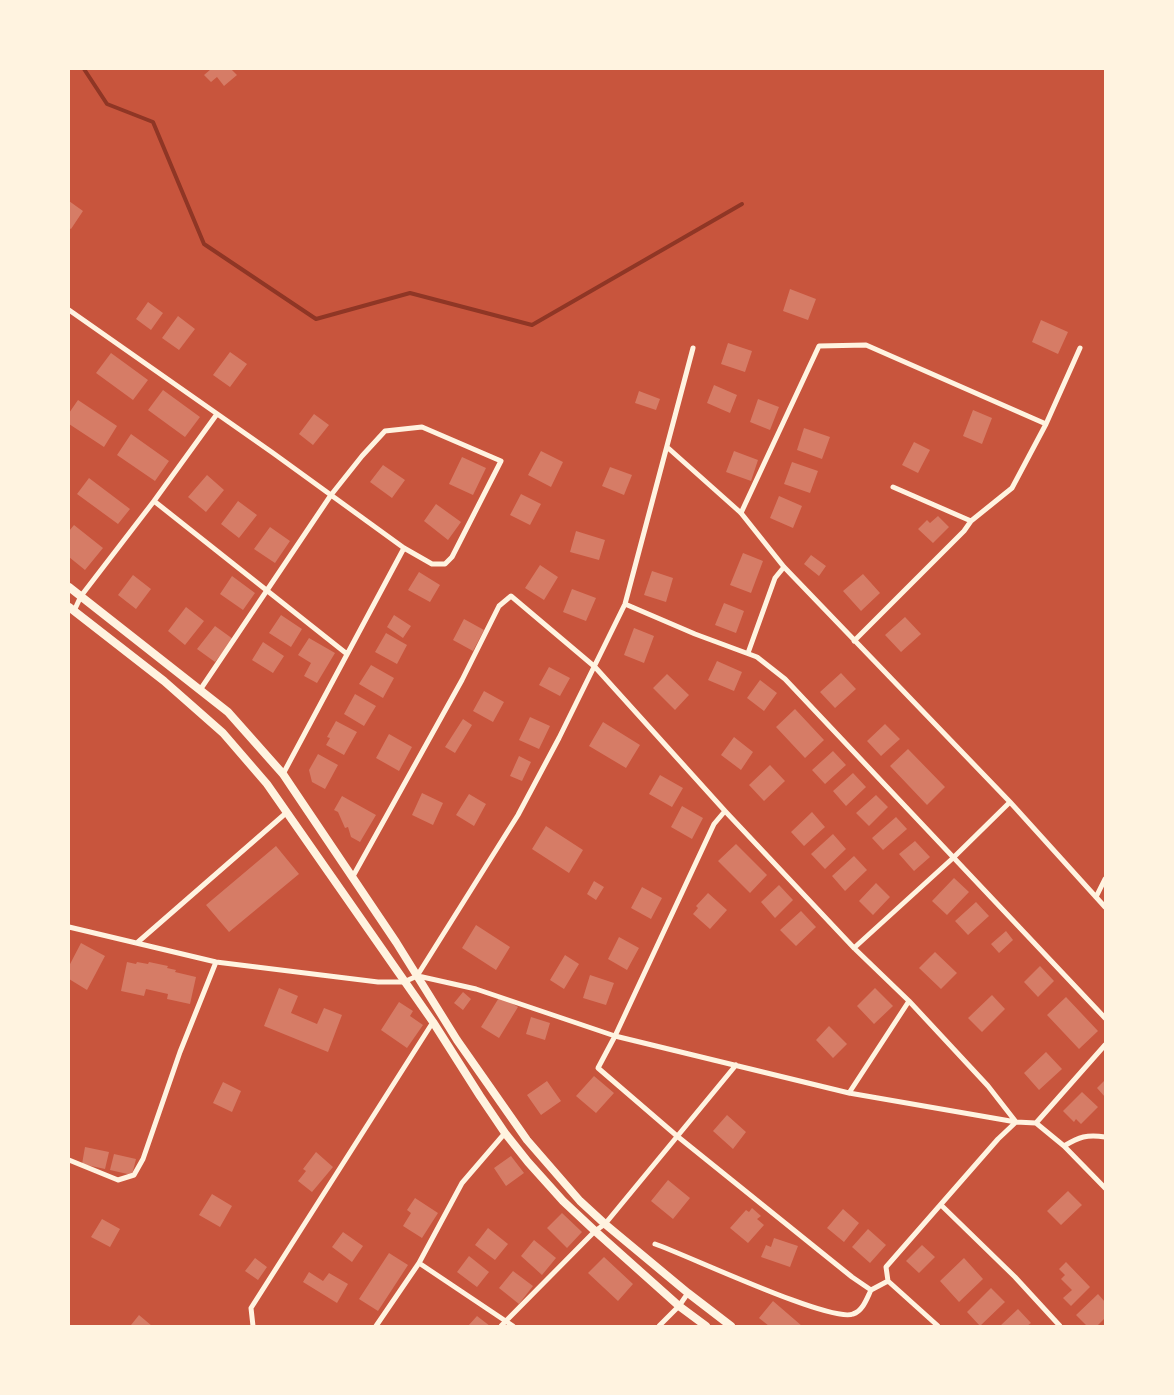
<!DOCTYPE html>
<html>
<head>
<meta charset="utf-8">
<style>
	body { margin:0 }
	#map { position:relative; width:1174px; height:1395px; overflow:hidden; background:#c8553d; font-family:"Titillium Web",sans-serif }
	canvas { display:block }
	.frame { position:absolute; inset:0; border:70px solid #fff3e0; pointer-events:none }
</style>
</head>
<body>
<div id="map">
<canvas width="1174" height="1395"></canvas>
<div class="frame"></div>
</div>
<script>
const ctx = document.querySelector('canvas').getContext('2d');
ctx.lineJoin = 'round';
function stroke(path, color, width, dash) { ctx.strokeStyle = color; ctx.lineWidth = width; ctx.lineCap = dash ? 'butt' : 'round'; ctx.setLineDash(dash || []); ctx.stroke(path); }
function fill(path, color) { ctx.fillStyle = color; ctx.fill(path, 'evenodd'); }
stroke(new Path2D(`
	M84,69l23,35 46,18 51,122 112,75 94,-26 122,32 210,-121`), '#8f3625', 4);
fill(new Path2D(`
	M211,69h20l6,6 -13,11 -7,-9 -6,5 -7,-7z
	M69,201l14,10 -12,18 -2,-1z
	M790,289l26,10 -8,21 -25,-9z
	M148,302l15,11 -12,17 -15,-11z
	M178,316l17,13 -16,21 -17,-12z
	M1041,320l27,12 -10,22 -26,-12z
	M728,343l24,8 -7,21 -24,-8z
	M230,352l17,12 -17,23 -17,-12z
	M111,353l37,27 -15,20 -37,-27z
	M714,385l23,10 -7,18 -23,-10z
	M163,390l37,27 -15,20 -37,-27z
	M639,391l21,8 -4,11 -21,-7z
	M758,399l21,8 -9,23 -20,-8z
	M78,400l39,26 -13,21 -35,-23v-11z
	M973,410l19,8 -10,26 -19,-8z
	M314,414l15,11 -16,20 -14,-11z
	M804,428l26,9 -8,22 -25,-9z
	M131,434l38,27 -14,20 -38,-26z
	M914,442l16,8 -12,23 -16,-8z
	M541,451l22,11 -12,25 -23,-12z
	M734,451l24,9 -7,21 -25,-9z
	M462,457l24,11 -13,27 -24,-11z
	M792,462l26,9 -8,22 -26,-9z
	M383,465l22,15 -13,18 -22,-16z
	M610,467l22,8 -8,20 -22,-9z
	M207,475l17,15 -18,22 -18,-15z
	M89,478l41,31 -12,15 -41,-30z
	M521,494l20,10 -11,21 -20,-10z
	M779,496l23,10 -9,22 -23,-10z
	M238,501l19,14 -18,23 -18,-14z
	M436,504l25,18 -13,18 -24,-19z
	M938,516l11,11 -16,16 -15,-14 9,-9 3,3z
	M74,525l29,23 -18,22 -16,-13v-26z
	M270,527l20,14 -15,22 -21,-14z
	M576,531l29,9 -6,20 -29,-8z
	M743,553l20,8 -12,32 -21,-8z
	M811,555l15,11 -7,10 -15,-12z
	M540,565l18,12 -14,23 -19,-12z
	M652,571l21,7 -7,24 -22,-7z
	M419,572l21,13 -10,17 -22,-12z
	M863,574l17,19 -19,18 -18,-20z
	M133,575l18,14 -15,20 -18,-14z
	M232,576l23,17 -12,17 -23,-16z
	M572,589l24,9 -10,23 -23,-9z
	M724,603l20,8 -8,22 -21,-8z
	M186,607l18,14 -19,24 -17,-14z
	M281,615l21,14 -11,18 -22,-14z
	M394,615l17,11 -8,12 -16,-11z
	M905,617l16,17 -20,18 -16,-17z
	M464,619l20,11 -11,21 -20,-11z
	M215,626l18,13 -18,23 -18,-13z
	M634,628l20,8 -10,27 -20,-8z
	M386,633l21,12 -10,19 -22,-12z
	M309,638l26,15 -18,30 -13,-7 7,-13 -13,-8z
	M263,642l21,14 -11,17 -21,-13z
	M717,661l25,11 -8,19 -26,-11z
	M371,665l23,13 -11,20 -24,-14z
	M549,667l21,11 -10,18 -21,-11z
	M841,673l15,16 -21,19 -15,-16z
	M667,674l22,21 -14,15 -22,-22z
	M760,680l17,13 -13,18 -17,-13z
	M484,691l20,11 -11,20 -20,-11z
	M355,694l21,12 -12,20 -20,-12z
	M795,709l29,31 -19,18 -29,-31z
	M530,717l20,9 -11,23 -20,-9z
	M463,719l9,6 -17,28 -10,-6z
	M336,721l21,11 -13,23 -18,-10 4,-7 -3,-1z
	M603,722l37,23 -14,23 -37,-22z
	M885,724l15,15 -19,17 -14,-15z
	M389,734l23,13 -13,24 -23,-13z
	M734,737l19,15 -12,18 -20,-15z
	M908,749l37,38 -18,18 -37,-39z
	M833,751l13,14 -21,19 -13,-14z
	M318,754l20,11 -13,24 -13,-7 -3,-12z
	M519,756l12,6 -9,19 -12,-5z
	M770,765l15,16 -21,20 -15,-16z
	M853,773l13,14 -20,19 -13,-15z
	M660,775l23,13 -11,19 -23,-13z
	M422,793l21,10 -10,22 -21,-10z
	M469,794l17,10 -12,22 -18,-11z
	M876,795l12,12 -19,19 -13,-13z
	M342,796l34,19 -16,27 -9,-5 -3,-10 -3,1 -7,-16 -4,-2z
	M682,806l21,12 -11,21 -21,-12z
	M812,812l13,15 -21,19 -13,-14z
	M896,817l11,12 -24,21 -11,-12z
	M546,826l37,24 -14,23 -37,-24z
	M833,834l13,15 -21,20 -14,-15z
	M915,841l15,16 -16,14 -15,-17z
	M736,844l31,31 -17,18 -32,-32z
	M276,846l23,28 -70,58 -23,-27z
	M854,856l13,14 -22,21 -13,-15z
	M954,878l15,14 -22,23 -15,-14z
	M594,881l10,6 -8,13 -9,-6z
	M876,883l14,14 -17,18 -14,-14z
	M779,885l14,15 -18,18 -14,-16z
	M642,887l20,11 -11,21 -20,-11z
	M708,893l19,17 -17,19 -17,-15 5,-6 -2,-2z
	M976,902l13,14 -21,19 -13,-14z
	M801,911l15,16 -20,19 -16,-16z
	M476,925l34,22 -14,23 -34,-22z
	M1006,931l7,9 -14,13 -8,-9z
	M619,937l20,11 -12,22 -19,-11z
	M81,943l24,13 -18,34 -18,-11v-13z
	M935,952l22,21 -16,16 -22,-21z
	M565,955l14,9 -15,25 -14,-9z
	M127,962l9,2 1,-2 11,2 1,-2 19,4 -1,2 9,2 -1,2 21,5 -6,27 -23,-5 1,-5 -22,-5 -2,7 -23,-5z
	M1040,966l14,15 -16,16 -14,-15z
	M590,975l24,8 -8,22 -23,-7z
	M279,988l19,8 -7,17 26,11 7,-16 18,7 -14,37 -64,-26z
	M875,988l18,18 -19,18 -17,-18z
	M463,992l8,7 -8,11 -9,-7z
	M992,995l13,14 -23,23 -14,-14z
	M500,996l18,11 -19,31 -18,-11z
	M1066,997l32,34 -19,18 -32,-34z
	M399,1002l14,9 -3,5 13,9 -16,23 -26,-18z
	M531,1017l19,6 -5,17 -19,-6z
	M829,1026l18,18 -14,14 -17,-18z
	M1046,1052l16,17 -23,21 -15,-17z
	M594,1076l20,17 -18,20 -20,-17z
	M1105,1080v17l-8,-9z
	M547,1081l14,20 -20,14 -14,-20z
	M223,1082l18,9 -9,21 -19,-9z
	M1082,1092l16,15 -17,17 -5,-5 -2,3 -11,-11z
	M727,1115l19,17 -13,17 -20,-18z
	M85,1147l24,5 -4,17 -23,-5z
	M316,1152l17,15 -21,25 -14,-11 8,-10 -3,-2z
	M114,1154l22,5 -4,16 -22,-5z
	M511,1156l13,17 -18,13 -12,-18z
	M668,1180l22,18 -17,21 -22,-18z
	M1068,1191l14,14 -21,20 -14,-14z
	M212,1194l20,12 -12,21 -21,-12z
	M415,1198l23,15 -16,25 -19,-12 8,-13 -4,-3z
	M752,1208l9,8 -4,3 7,6 -16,18 -18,-15 16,-18 3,2z
	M843,1209l16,14 -15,19 -17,-14z
	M562,1213l20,19 -15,16 -20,-20z
	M102,1219l18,10 -10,18 -19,-10z
	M488,1228l20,16 -13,16 -20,-15z
	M868,1229l18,16 -16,18 -18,-16z
	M343,1232l20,14 -11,16 -20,-15z
	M774,1238l24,8 -8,21 -29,-10 5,-12 5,2z
	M534,1240l22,18 -14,17 -21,-19z
	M922,1245l13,12 -16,16 -13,-12z
	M389,1253l19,12 -30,46 -19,-12z
	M469,1256l20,16 -12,15 -20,-15z
	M604,1257l29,27 -15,17 -30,-28z
	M255,1258l12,9 -9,13 -13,-9z
	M964,1258l19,21 -24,23 -19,-21z
	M1066,1262l24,25 -19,19 -8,-8 9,-8 -11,-11 4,-4 -6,-6z
	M513,1271l20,15 -14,18 -20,-16z
	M309,1272l14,9 6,-8 19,11 -11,19 -34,-21z
	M991,1288l14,14 -25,24 -13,-14z
	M1098,1294l7,8v16l-8,8h-10l-11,-11z
	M773,1301l29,25h-33l-10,-8z
	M1018,1309l13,14 -4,3h-27z
	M139,1315l13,11h-19l-2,-1z
	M477,1316l13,10h-22z`), '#d67c66');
stroke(new Path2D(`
	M69,310l204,143 131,95 28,16h13l7,-7 49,-96 -79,-34 -37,4 -23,25 -31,39 -131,195
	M667,447l74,66 43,54 226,235 95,105
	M893,487l78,34
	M154,501l193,153
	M741,513l78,-167 47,-1 180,79
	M625,604l70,30 62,23 28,22 320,339
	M74,611l7,-15 73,-95 63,-87
	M854,641l110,-110 7,-10 41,-33 34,-64 34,-76
	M748,653l27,-75 9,-11
	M283,774l121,-226
	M352,878l110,-198 37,-74 12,-10 84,71 130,144
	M1096,897l9,-18
	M69,927l147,35 162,20h26l13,-6 101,-161 41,-77 66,-134 68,-256
	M138,942l148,-129
	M854,948l99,-90 57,-56
	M418,976l58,13 139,47 234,57 167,29 20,1 28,23 41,42
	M849,1093l60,-92
	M1036,1123l69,-78
	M1064,1146c15,-9 23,-12 41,-9
	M69,1160l49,20 16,-5 9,-16 37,-107 36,-90
	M941,1205l74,72 45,49
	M655,1244c32,11 175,79 198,70 10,-3 14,-16 18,-24l-19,-13 -175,-141 -79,-68 17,-32 99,-212 11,-13 129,137 55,53 79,85 28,36 -18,17 -112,128 2,14 50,45
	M419,1263l94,63
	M871,1290l17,-9
	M253,1326l-2,-18 182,-286
	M376,1326l43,-63 43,-80 43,-50
	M501,1326l94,-95 10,-7 131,-159
	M659,1326l20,-20 9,-13`), '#fff3e0', 5);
stroke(new Path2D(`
	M69,587l159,125 55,62 8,12 105,156 61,98 70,100 53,61 25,23 83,69 43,33
	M69,607l95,74 59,52 44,51 166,238 47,74 25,37 23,29 35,39 32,30 84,75 27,20`), '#fff3e0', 8);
</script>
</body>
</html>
